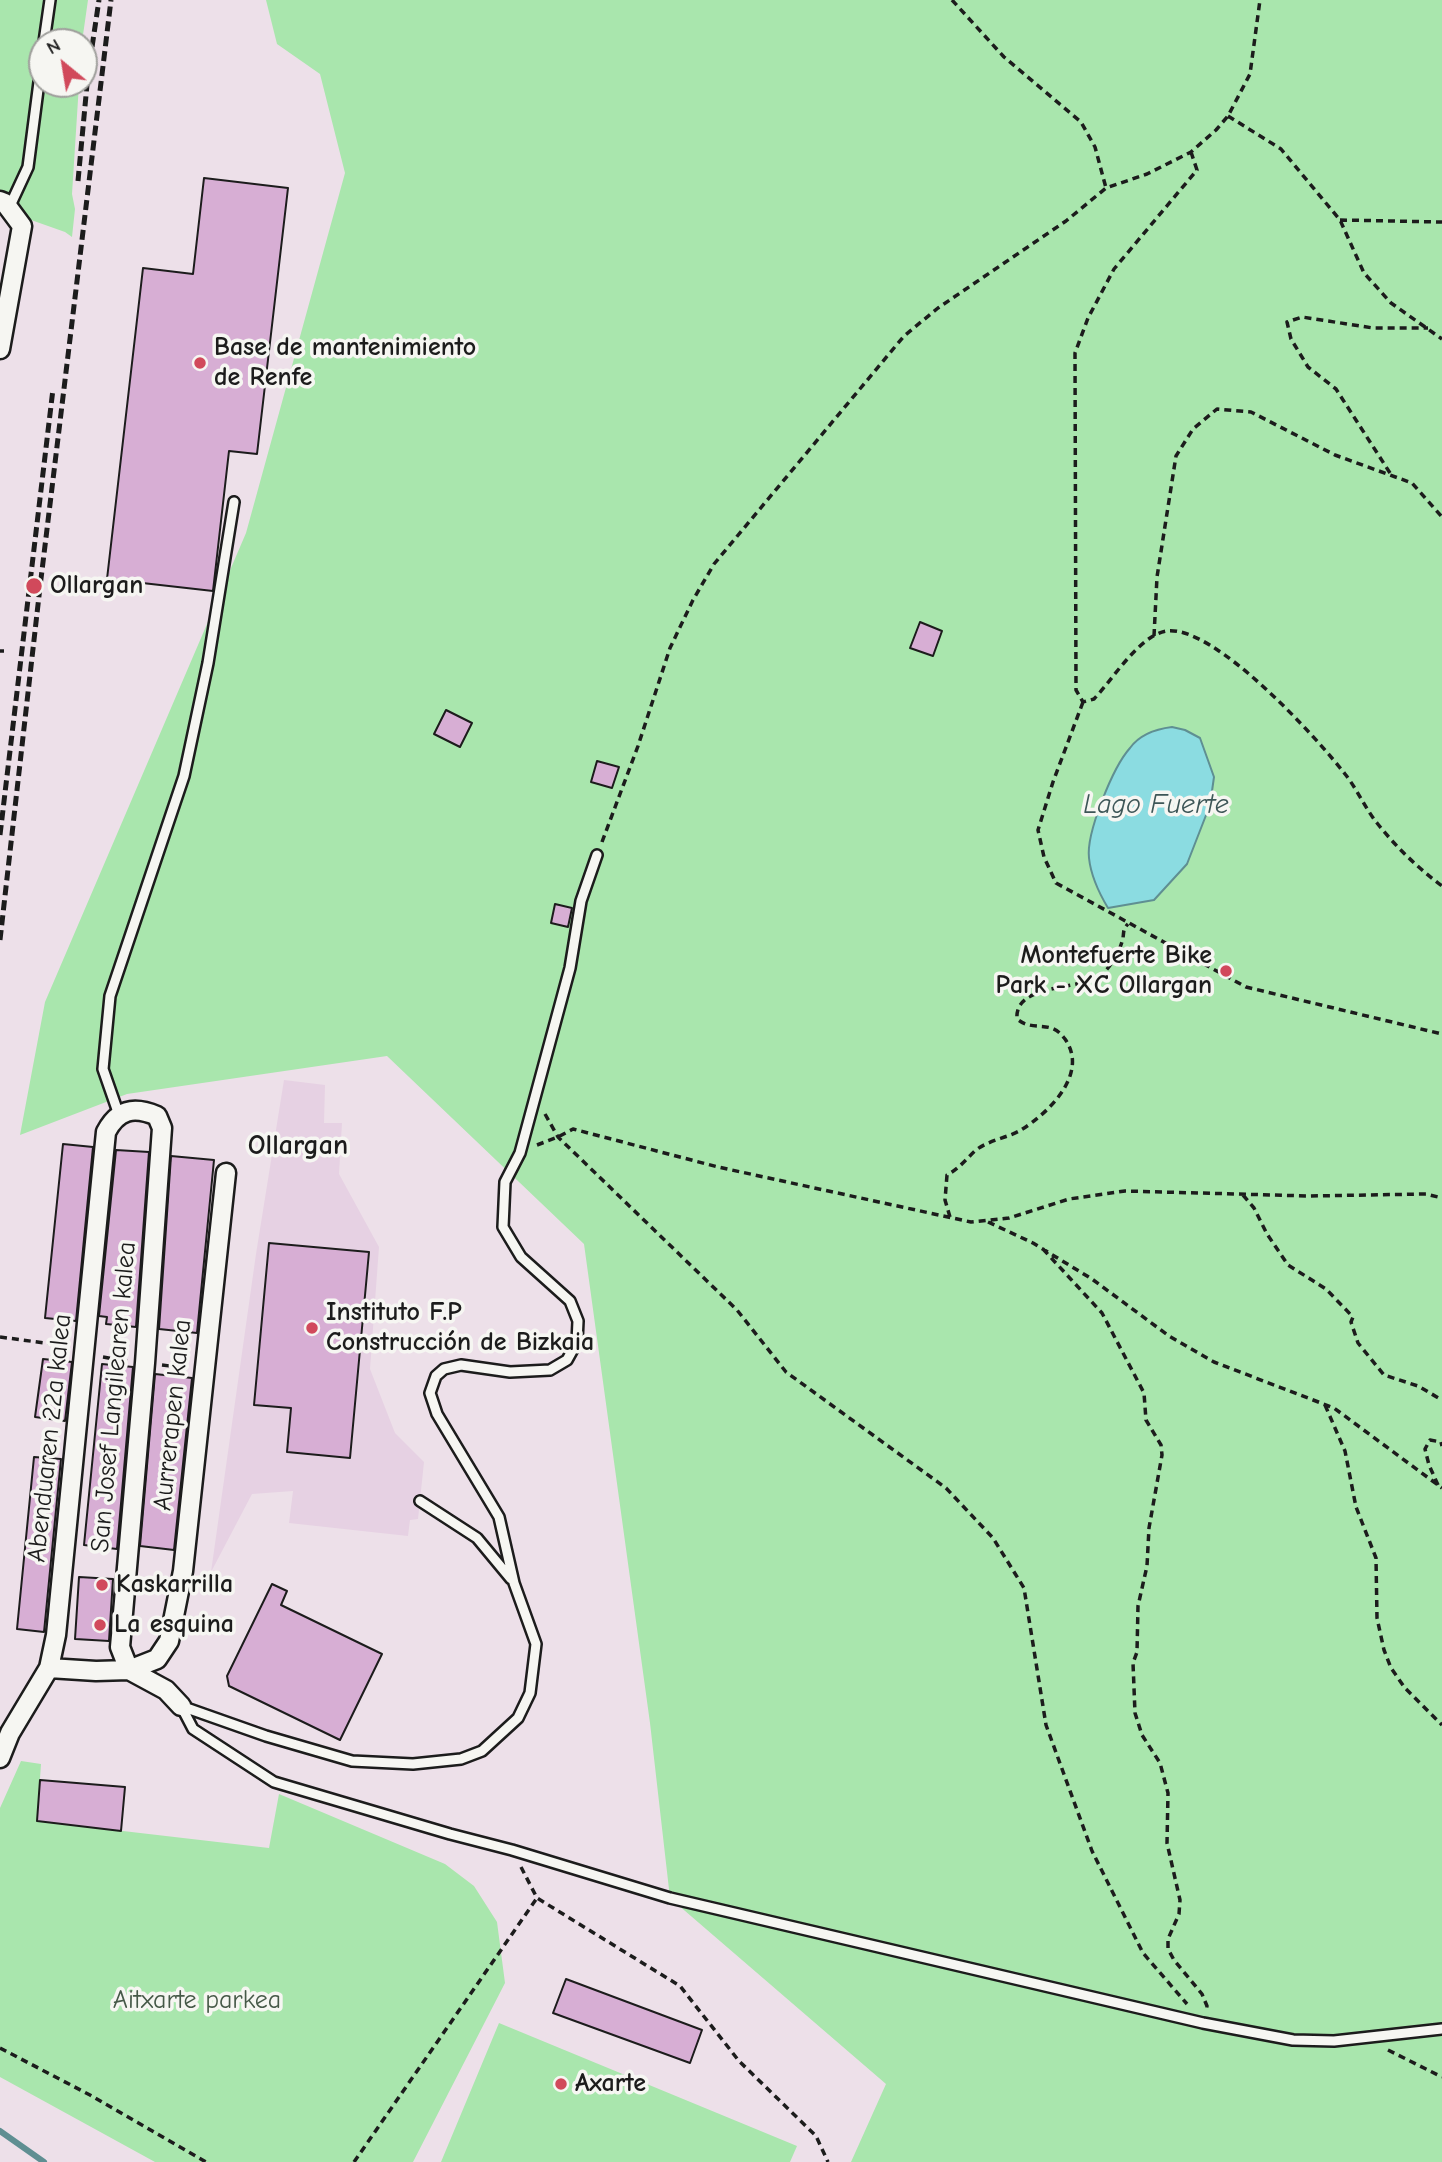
<!DOCTYPE html>
<html>
<head>
<meta charset="utf-8">
<style>
	body { margin:0 }
	#map { position:relative; width:1442px; height:2162px; overflow:hidden; background:#ede0e9; font-family:"Comic Neue",sans-serif }
	canvas { display:block }
	.north { position:absolute; left:28px; top:28px; width:70px; height:70px; box-sizing:border-box; background:#f6f6f2; border:2px solid #9f9f9c; border-radius:50%; rotate:330deg; font-size:19px; font-weight:700; line-height:28px; text-align:center; color:#1c1c1c }
	.north::after { content:''; display:block; margin:auto; width:24px; height:32px; background:#d1495b; clip-path:polygon(50% 0,100% 100%,50% 72%,0 100%) }
</style>
</head>
<body>
<div id="map">
<canvas width="1442" height="2162"></canvas>
<div class="north">N</div>
</div>
<script>
const ctx = document.querySelector('canvas').getContext('2d');
ctx.lineJoin = 'round';
function fill(path, color) { ctx.fillStyle = color; ctx.fill(path, 'evenodd'); }
function stroke(path, color, width, dash) { ctx.strokeStyle = color; ctx.lineWidth = width; ctx.lineCap = dash ? 'butt' : 'round'; ctx.setLineDash(dash || []); ctx.stroke(path); }
function label(font, color, halo, rows, align = 'center') {
  ctx.font = font + ' "Comic Neue",sans-serif'; ctx.lineWidth = 7; ctx.setLineDash([]); ctx.textBaseline = 'middle'; ctx.strokeStyle = halo; ctx.fillStyle = color; for (const [text, x, y, turn = 0] of rows) {
    ctx.save(); ctx.translate(x, y); ctx.rotate((+turn || 0) * Math.PI / 180); ctx.textAlign = isNaN(turn) ? turn : align; if (halo) ctx.strokeText(text, 0, 0); ctx.fillText(text, 0, 0); ctx.restore();
  }
}
fill(new Path2D(`
	M284,1080l41,5 -1,38h18l-3,51 40,73 -9,122 25,64 29,29 -6,57 -8,1 -2,16 -119,-13 4,-32 -41,3 -41,78 45,-318z`), '#e6d1e3');
fill(new Path2D(`
	M0,0h88l-6,42h-40v42h37l-7,110 3,15 -3,28 -7,-5 -65,-23z
	M266,0h1176v2162h-591l35,-78 -216,-186 -20,-175 -66,-479 -197,-188 -260,38 -107,41 25,-133 201,-469 99,-360 -25,-99 -43,-30z
	M21,1761l20,3 -4,57 232,27 10,-54 166,70 29,22 23,36 8,61 -92,179h-258l-155,-85v-269z
	M499,2023l298,123 -7,16h-349z`), '#a9e6ad');
const water = new Path2D(`
	M1172,727l13,3 15,8 14,39 -4,28 -23,59 -33,36 -46,8c-9,-15 -17,-31 -19,-50 -3,-25 24,-91 41,-110 10,-14 26,-19 42,-21z`);
fill(water, '#8bdce1');
stroke(water, '#5f8f92', 2);
stroke(new Path2D(`
	M0,2131l44,31`), '#5f8f92', 6);
const building = new Path2D(`
	M204,178l84,10 -31,266 -28,-3 -16,140 -106,-12 36,-311 50,6z
	M920,622l22,9 -9,25 -23,-8z
	M446,710l26,13 -12,24 -26,-13z
	M597,761l22,6 -7,21 -21,-6z
	M555,904l17,4 -4,19 -17,-4z
	M63,1144l30,3 -17,174 -31,-3z
	M116,1150l33,2 -13,175 -30,-3 1,-7 -8,-1z
	M171,1156l43,4 -17,173 -38,-4z
	M269,1243l100,9 -19,206 -63,-6 4,-44 -37,-3z
	M43,1359l29,3 -7,59 -30,-4z
	M102,1364l31,3 -16,182 -33,-4z
	M155,1374l37,4 -18,172 -34,-4z
	M34,1457l27,2 -17,173 -27,-3z
	M79,1577l34,2 -4,62 -34,-2z
	M272,1584l15,7 -6,14 101,49 -42,86 -111,-54 -2,-10z
	M40,1780l85,7 -4,44 -84,-10z
	M566,1979l136,51 -12,33 -137,-50z`);
fill(building, '#d7aed4');
stroke(building, '#1c1c1c', 2);
const service = new Path2D(`
	M44,42l6,-42
	M9,208l19,-41 14,-108
	M119,1115l-16,-46 7,-73 74,-220 24,-113 26,-161
	M420,1501l57,37 34,41
	M181,1706l85,30 86,25 61,3 48,-5 21,-8 36,-33 12,-25 6,-49 -22,-61 -15,-66 -62,-103 -7,-21 6,-17 8,-7 17,-4 49,7 40,-2 17,-10 10,-18 1,-21 -8,-20 -49,-44 -18,-30 2,-45 15,-29 50,-185 11,-67 16,-46
	M181,1706l12,23 81,53 176,52 62,16 158,48 533,125 90,17 41,1 108,-12`);
const minor = new Path2D(`
	M0,201l5,2 17,23 -22,123
	M49,1668l47,3 33,-1 28,-11 12,-18 14,-70 43,-398
	M129,1670l37,20 15,16
	M0,1758l10,-25 39,-65 7,-33 50,-503c12,-23 28,-26 51,-16l5,12 -17,235 -25,284 9,23`);
stroke(service, '#1c1c1c', 14);
stroke(minor, '#1c1c1c', 23);
stroke(new Path2D(`
	M952,0l52,57 77,65 14,25 11,41
	M1228,116l53,33 59,71 24,53 27,30 51,36
	M1191,152l6,18 -83,99 -26,49 -13,35 1,337 7,12 11,-3c19,-20 45,-63 72,-68 48,-7 151,107 179,143 12,15 20,34 32,49 19,24 41,45 65,63
	M1340,220l102,2
	M1390,473l-54,-84 -28,-22 -17,-28 -4,-17 15,-5 71,11h55
	M1154,636l3,-59 19,-121 17,-27 24,-20 34,3 84,43 77,28 30,34
	M0,651h4
	M1083,702l-30,80 -15,48 6,27 12,26 190,104 196,47
	M602,842l36,-96 32,-98 23,-48 21,-36 190,-228 34,-28 128,-87 40,-33 41,-14 44,-22 25,-22 12,-14 22,-42 10,-74
	M545,1114l13,23 179,173 49,62 160,116 47,50 31,50 22,137 46,126 51,102 44,51
	M537,1145l21,-8 15,-8 145,38 253,55 38,-4 60,-19 56,-8 185,5 116,-2 16,4
	M1243,1195l11,13 13,26 21,31 38,24 27,28 -2,5 7,21 26,32 34,11 24,14
	M950,1217l-5,-17 2,-25c13,-7 19,-16 29,-25 13,-10 31,-12 45,-20 29,-18 68,-57 44,-91 -15,-21 -31,-6 -48,-20 -3,-37 65,-28 84,-44 10,-8 19,-24 22,-37 1,-7 0,-9 5,-14
	M988,1222l45,21 59,36 77,57 45,26 120,46 108,80
	M1043,1249l59,64 42,80 2,27 15,25 1,10 -13,73 -2,38 -9,40 -1,46 -4,11 2,50 7,22 18,28 8,30 -1,50 13,57 -1,14 -11,25v10l6,11 28,34 5,12 -1,5
	M0,1337l67,9
	M103,1357l24,4
	M162,1365l24,3
	M1325,1405l20,46 11,56 20,51 1,60 7,32 7,18 14,20 37,37
	M1438,1485l-9,-20 -4,-16 5,-9 11,2 1,4
	M521,1867l16,31 143,88 59,75 77,75 12,26
	M0,2048l90,47 116,67
	M1388,2050l54,27
	M354,2162l183,-264`), '#1c1c1c', 3.5, [7, 5]);
stroke(service, '#f6f6f2', 9);
stroke(minor, '#f6f6f2', 18);
stroke(new Path2D(`
	M78,181l10,-107 11,-74
	M0,835l53,-446
	M0,940l40,-353 71,-587`), '#1c1c1c', 5, [10, 5]);
for (const [x, y, r, color] of [
	[200,363,7,"#d1495b"],
	[34,586,9,"#d1495b"],
	[1226,971,7,"#d1495b"],
	[312,1328,7,"#d1495b"],
	[102,1585,7,"#d1495b"],
	[100,1625,7,"#d1495b"],
	[561,2084,7,"#d1495b"]
]) { const dot = new Path2D(); dot.arc(x, y, r, 0, 2 * Math.PI); ctx.fillStyle = color; ctx.fill(dot); stroke(dot, '#f6f6f2', 2.5); }
label('bold 26px', '#1c1c1c', '#f6f6f2', [
	["Base de mantenimiento",214,348],
	["de Renfe",214,378],
	["Ollargan",50,586],
	["Montefuerte Bike",1212,956,"right"],
	["Park - XC Ollargan",1212,986,"right"],
	["Instituto F.P",326,1313],
	["Construcción de Bizkaia",326,1343],
	["Kaskarrilla",116,1585],
	["La esquina",114,1625],
	["Axarte",575,2084]
], 'left');
label('26px', '#1c1c1c', '#f6f6f2', [
	["San Josef Langilearen kalea",114,1397,-85],
	["Aurrerapen kalea",173,1415,-84],
	["Abenduaren 22a kalea",50,1438,-84]
]);
label('26px', '#465948', '#f6f6f2', [
	["Aitxarte parkea",197,2001]
]);
label('italic 28px', '#3d5657', '#f6f6f2', [
	["Lago Fuerte",1156,805]
]);
label('bold 28px', '#1c1c1c', '#f6f6f2', [
	["Ollargan",298,1146]
]);
</script>
</body>
</html>
